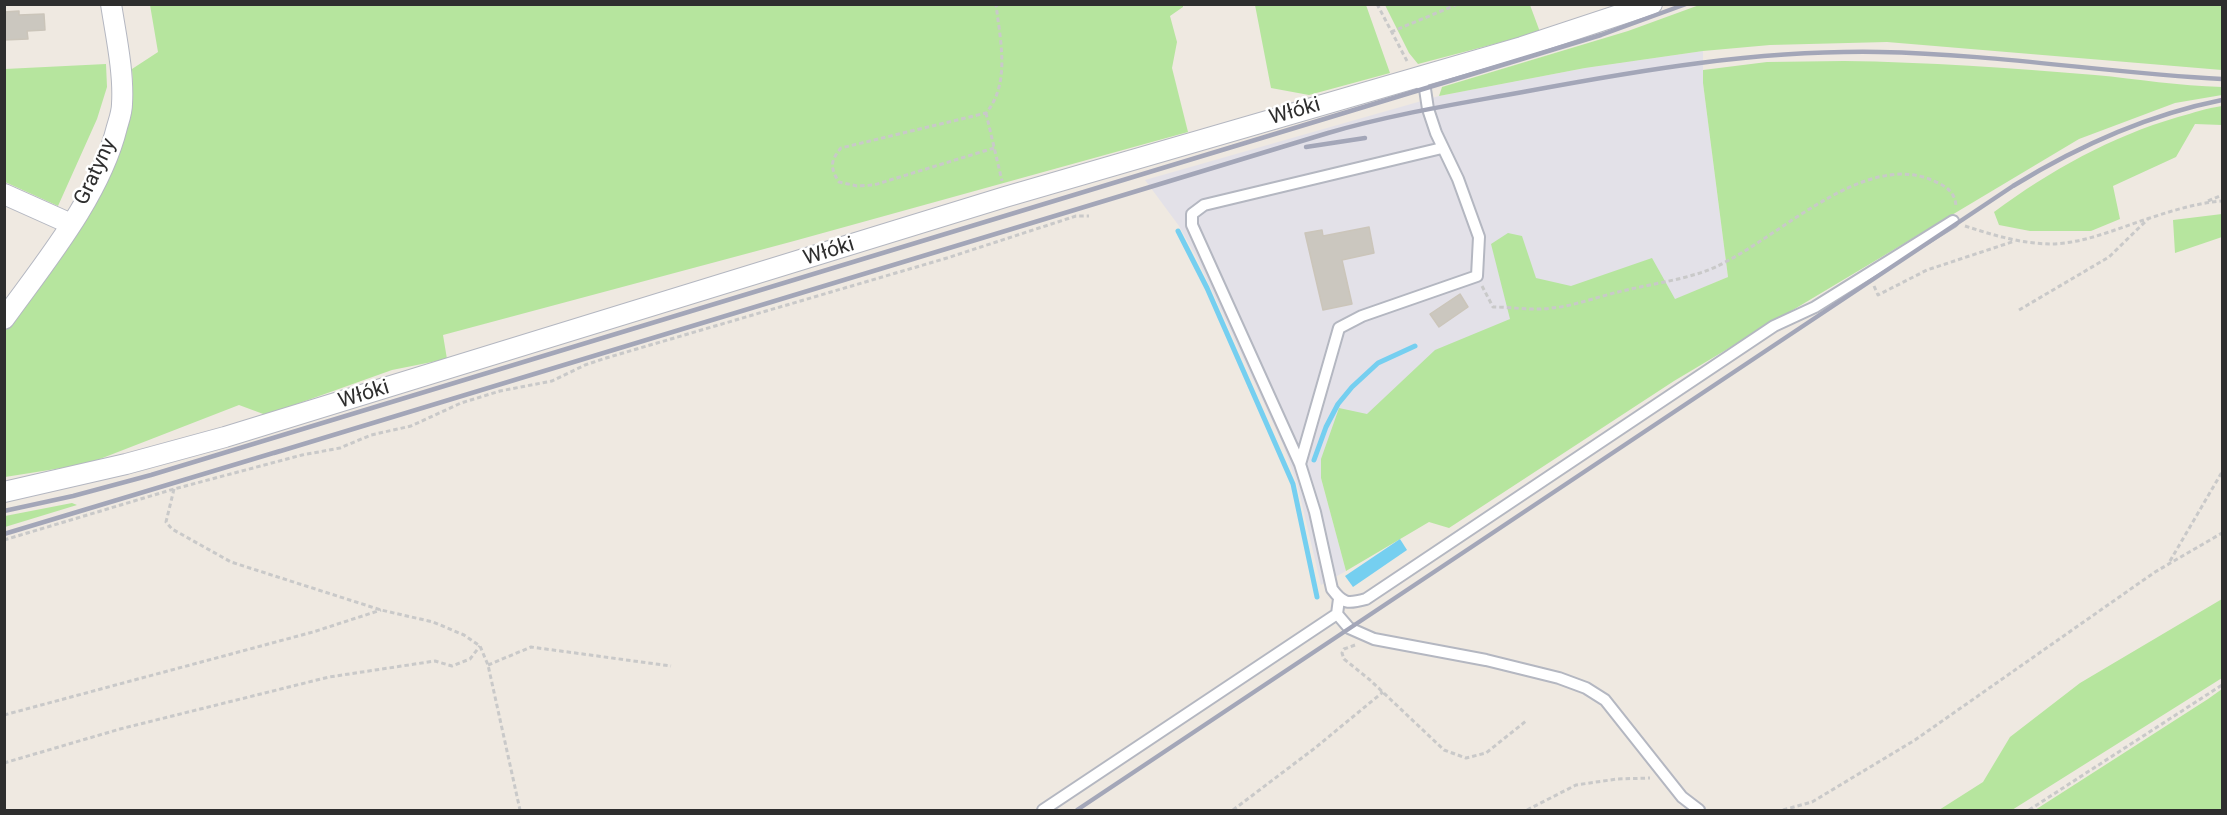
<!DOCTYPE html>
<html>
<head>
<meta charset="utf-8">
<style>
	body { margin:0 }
	#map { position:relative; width:2227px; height:815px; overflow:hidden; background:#efe9e1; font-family:Roboto,sans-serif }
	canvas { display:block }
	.frame { position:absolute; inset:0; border:6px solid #2e2e2e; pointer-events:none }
</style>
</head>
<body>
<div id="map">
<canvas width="2227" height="815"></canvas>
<div class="frame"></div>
</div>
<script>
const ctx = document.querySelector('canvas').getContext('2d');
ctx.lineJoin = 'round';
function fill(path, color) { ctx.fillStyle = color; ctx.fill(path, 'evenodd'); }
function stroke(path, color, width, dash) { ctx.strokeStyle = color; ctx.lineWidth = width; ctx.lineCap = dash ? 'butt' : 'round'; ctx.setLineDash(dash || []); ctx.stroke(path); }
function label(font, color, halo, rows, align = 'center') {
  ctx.font = font + ' Roboto,sans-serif'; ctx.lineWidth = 5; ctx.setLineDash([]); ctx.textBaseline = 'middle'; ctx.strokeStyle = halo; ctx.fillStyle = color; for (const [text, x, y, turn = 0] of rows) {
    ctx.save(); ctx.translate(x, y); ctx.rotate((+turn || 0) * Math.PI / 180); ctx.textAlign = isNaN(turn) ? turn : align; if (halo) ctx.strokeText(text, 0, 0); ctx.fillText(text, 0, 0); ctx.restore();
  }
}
fill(new Path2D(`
	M1703,51v32l25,194 -277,119 -130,82 25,93 -25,14 -24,-102 -14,-38 -86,-187 -18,-32 -34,-46 294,-84 146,-28z`), '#e3e1e8');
fill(new Path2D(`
	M1702,4l520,1v65l-335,-28 -117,3 -67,6 -118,17 -146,28 3,-9 186,-56z
	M150,5h1033v2l-13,9 7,26 -5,26 16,64 -394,109 -351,94 4,24 -55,11 -126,45 -27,-10 -152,59 -82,13 -1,-145 125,-215 4,-32 -1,-16 26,-17z
	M1255,5h111l24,68 -81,22 -38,-7z
	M1385,5h145l10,27 -122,32 -9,-11z
	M1844,61c83,1 167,7 251,14 43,4 84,11 127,12v8l-47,8 -96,36 -405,242 -225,147 -20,-6 -83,49 -25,-93v-19l18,-51 28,6 68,-64 75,-31 -19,-75 17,-11 14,3 14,42 35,8 81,-28 23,41 53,-22 -25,-194v-13l64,-8z
	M106,64l1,23 -10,32 -39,87 -53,-24v-113z
	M2222,106v19l-27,-1 -19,33 -63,29 7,33 -29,12h-61l-31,-6 -5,-13c57,-42 116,-75 184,-95 15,-4 29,-9 44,-11z
	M2222,214v23l-47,16 -2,-33z
	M72,503l5,2 -72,22v-11z
	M2222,599v79l-210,132h-73l44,-28 27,-45 70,-54z
	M2222,689v121h-187l173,-111z`), '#b6e59e');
fill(new Path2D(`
	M1400,539l7,11 -54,37 -8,-11z`), '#75cff0');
stroke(new Path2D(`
	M1178,231l29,57 86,196 24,113
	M1314,460l12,-33 12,-23 14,-17 26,-24 37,-17`), '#75cff0', 5);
const building = new Path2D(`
	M19,11v4l25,-1 1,16 -18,1 1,8 -24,1v-28z
	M1369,227l5,26 -32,7 10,44 -29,6 -18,-77 17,-3 1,6z
	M1460,294l8,13 -29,20 -9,-13z`);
fill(building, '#cbc7bf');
stroke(building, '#cbc5ba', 1.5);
const service = new Path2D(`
	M1442,148l-238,57 -12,9v11l108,239 15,48 17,77c11,15 16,15 34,10l408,-273 41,-19 138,-86
	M1300,464l39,-136 23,-12 115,-40 2,-39 -21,-58 -22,-46 -8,-24 -3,-20 -10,-12
	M1339,599l-2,15 12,14 25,11 112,21 73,18 27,10 19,12 77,97 17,13
	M1043,810l294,-196`);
const minor = new Path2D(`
	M4,194l67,30
	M4,319c41,-57 96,-123 113,-192 2,-7 5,-15 5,-23 2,-31 -6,-68 -11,-100
	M4,492l122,-28 99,-27 780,-240 517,-150 130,-43`);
stroke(service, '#b4b7c1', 14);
stroke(minor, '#b4b7c1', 22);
stroke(new Path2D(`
	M1377,4l30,57
	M1391,32l67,-28
	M986,113l16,68
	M994,148l-120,37 -17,1 -18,-4c-9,-14 -9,-21 2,-34l145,-35c25,-30 14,-73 10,-109
	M2208,201l14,-6
	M1965,226c28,9 57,18 87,18 34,-1 66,-16 98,-26 24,-8 48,-15 72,-17
	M1482,286l11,21c19,0 40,4 59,1 22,-2 45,-11 66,-16 28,-7 58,-11 85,-20 67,-23 159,-127 233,-90 12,5 20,12 20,26
	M1874,286l4,9 49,-25 88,-29
	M2019,310l90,-53 40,-39
	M174,489l-8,33 6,7 59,33 150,48 52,12 31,13 16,11 8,19 32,145
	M4,540l170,-51 128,-34 38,-7 31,-13 40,-9 50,-23 39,-12 52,-10 33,-16 21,-7 341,-100 129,-42h13
	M2170,561l52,-89
	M1355,645l-11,4 -2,4 2,6 26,21 74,70 22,8 20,-5 40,-32
	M488,665l43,-18 140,19
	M4,715l309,-83 68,-22
	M4,763l116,-34 209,-52 106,-16 17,5 18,-7 10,-13
	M1233,810l82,-62 68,-56
	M1527,810l49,-25 41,-6 33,-1
	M1783,810l29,-8 103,-62 240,-168 67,-39
	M2029,810l193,-125`), '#c9c9c9', 3, [4.5, 3]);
stroke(service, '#fff', 10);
stroke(minor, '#fff', 20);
stroke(new Path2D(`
	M1306,147l59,-9
	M274,453l1054,-320c64,-19 130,-29 195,-41 118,-22 235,-42 356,-40 115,2 229,21 343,27
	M4,511l69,-15 78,-21 1450,-440 85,-31
	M4,534l276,-83
	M1077,810l936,-624c65,-40 134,-71 209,-86`), '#a3a6b8', 4.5);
label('21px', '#2e2e2e', '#fff', [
	["Włóki",1295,112,-16],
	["Gratyny",96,172,-65],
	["Włóki",829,252,-17],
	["Włóki",364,395,-17]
]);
</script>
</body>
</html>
